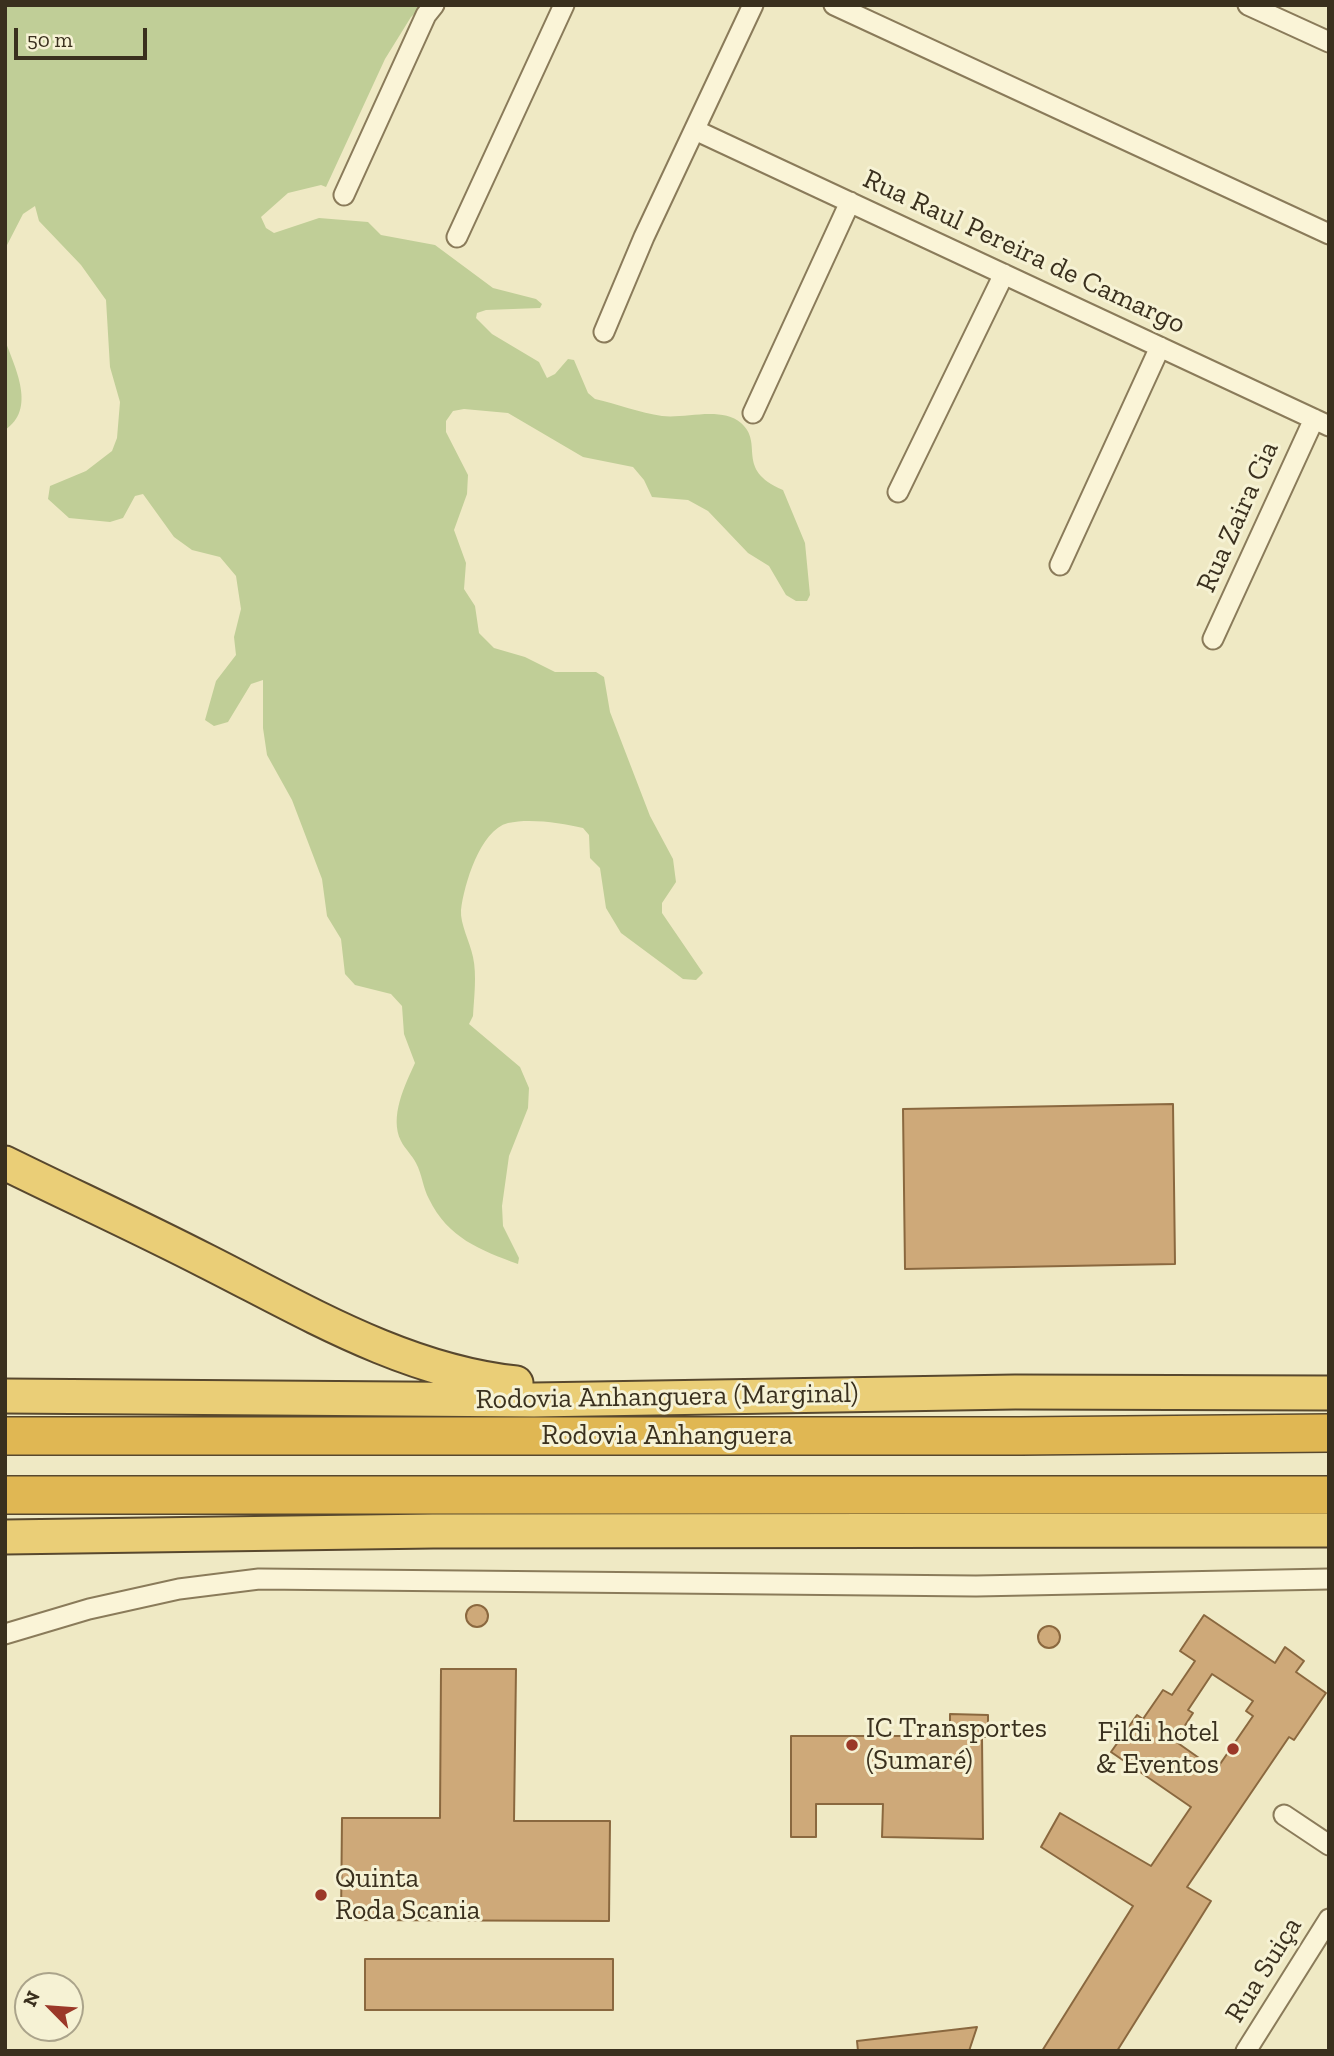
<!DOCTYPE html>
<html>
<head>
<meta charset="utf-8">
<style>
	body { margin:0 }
	#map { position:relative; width:1334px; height:2056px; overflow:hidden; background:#efe9c4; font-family:"Zilla Slab",serif }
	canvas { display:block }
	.frame { position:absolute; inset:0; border:7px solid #3a301e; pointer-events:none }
	.north { position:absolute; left:14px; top:1972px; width:70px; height:70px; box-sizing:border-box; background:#f6f2d4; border:2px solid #aba48b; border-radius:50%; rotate:295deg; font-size:19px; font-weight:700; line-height:28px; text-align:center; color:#3a301e }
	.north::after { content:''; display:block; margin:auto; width:24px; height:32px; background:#9b3828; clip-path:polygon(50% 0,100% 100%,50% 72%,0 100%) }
	.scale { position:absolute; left:14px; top:28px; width:133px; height:32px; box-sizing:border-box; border:4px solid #3a301e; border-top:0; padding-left:9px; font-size:21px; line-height:24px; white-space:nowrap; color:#3a301e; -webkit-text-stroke:5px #f6f2d4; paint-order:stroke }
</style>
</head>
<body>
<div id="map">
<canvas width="1334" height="2056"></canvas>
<div class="frame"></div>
<div class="north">N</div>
<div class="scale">50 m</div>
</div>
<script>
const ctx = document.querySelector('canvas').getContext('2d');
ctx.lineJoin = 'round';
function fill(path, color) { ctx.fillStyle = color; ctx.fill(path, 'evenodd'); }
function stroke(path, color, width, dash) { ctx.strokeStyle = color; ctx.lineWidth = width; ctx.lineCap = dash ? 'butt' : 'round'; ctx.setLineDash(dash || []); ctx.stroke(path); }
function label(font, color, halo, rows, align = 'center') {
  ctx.font = font + ' "Zilla Slab",serif'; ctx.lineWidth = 6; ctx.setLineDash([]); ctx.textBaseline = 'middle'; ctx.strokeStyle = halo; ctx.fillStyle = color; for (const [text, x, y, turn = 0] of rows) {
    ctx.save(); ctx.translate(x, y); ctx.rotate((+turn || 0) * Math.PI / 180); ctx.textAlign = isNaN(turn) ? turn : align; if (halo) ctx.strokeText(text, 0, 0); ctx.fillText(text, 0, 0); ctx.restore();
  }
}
fill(new Path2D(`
	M5,5h419l-13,12 -26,42 -59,128 -5,-2 -33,8 -27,24 5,11 8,5 45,-15 49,4 13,13 54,10 58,43 43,11 6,5 -2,4 -54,2 -9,3 -1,5 16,16 47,28 8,16 8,-4 13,-15 6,1 14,33 7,6c22,5 45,14 67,17 23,3 59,-10 79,7 24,21 -7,46 42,67l22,53 5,52 -3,6h-11l-10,-6 -17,-29 -21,-13 -40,-42 -20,-11 -36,-3 -8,-17 -11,-13 -50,-10 -75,-44 -44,-4 -11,2 -7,10v11l22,43 -1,19 -13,36 12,33 -2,26 11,17 4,27 15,15 31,9 30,15h41l8,5 6,35 40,104 23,43 3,23 -14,21v10l41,60 -7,7 -13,-1 -62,-46 -15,-25 -6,-40 -10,-10 -1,-23 -6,-7c-21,-5 -53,-10 -75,-5 -28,7 -44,62 -47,87 -1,14 9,32 12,47 4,18 1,41 0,59l-4,8 51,43 9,21 -1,20 -19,48 -7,50 1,20 16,32 -1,6c-38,-14 -70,-26 -89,-65 -6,-11 -7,-25 -13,-36 -4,-8 -11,-14 -15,-22 -12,-24 4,-56 14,-78l-11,-29 -2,-28 -11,-12 -36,-9 -10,-11 -4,-35 -14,-23 -5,-37 -30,-79 -25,-45 -4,-27v-48l-12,4 -23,38 -14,4 -9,-6 11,-39 20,-26 -2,-18 7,-28 -5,-33 -16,-19 -28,-7 -18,-13 -31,-43 -8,2 -12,22 -13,4 -41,-4 -21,-19 2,-13 36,-15 26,-20 5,-13 3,-36 -10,-35 -4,-67 -25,-35 -42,-44 -4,-15 -12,8 -18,35z
	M5,340c10,28 32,69 0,90z`), '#c0ce97');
const building = new Path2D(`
	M1173,1104l2,160 -270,5 -2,-160z
	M466 1616a11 11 0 1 1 22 0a11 11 0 1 1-22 0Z
	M1204,1615l71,48 10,-16 19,14 -8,11 30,21 -32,47 -5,-3 -102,150 24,14 -94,150h-75l91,-145 -92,-59 19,-34 91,53 40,-59 -80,-55 26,-37 6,4 20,-29 9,5 23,-34 -15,-10zM1212,1674l41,27 -7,10 7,5 -37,54 -41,-29 18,-28 -5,-3z
	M1038 1637a11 11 0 1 1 22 0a11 11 0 1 1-22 0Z
	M441,1669h75l-2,152h96l-1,100 -268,-1 1,-102h98z
	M950,1714l38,1v22h-6l1,102 -101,-2 1,-33h-67v33h-25v-101h159z
	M365,1959h248v51h-248z
	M977,2027l-8,24h-111l-1,-10z`);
fill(building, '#cea979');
stroke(building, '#8a683f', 2);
const minor = new Path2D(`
	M834,5l495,229
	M1248,5l81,37
	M695,130l634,296
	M344,195l82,-180 8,-10
	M457,237l107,-232
	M604,332l40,-95 109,-232
	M753,413l97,-211
	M898,492l106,-218
	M1060,565l100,-218
	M1213,639l101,-220
	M5,1634l84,-25 90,-20 80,-10 717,7 353,-7
	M1284,1815l45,30
	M1246,2051l83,-132`);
const trunk = new Path2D(`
	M5,1163c67,33 135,64 201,98 99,50 198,110 310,122
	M5,1396l529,4 481,-8 314,1
	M5,1537l428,-6 896,-1`);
const motorway = new Path2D(`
	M5,1436h1016l308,-3
	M5,1495h1324`);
stroke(minor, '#8a7b5a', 23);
stroke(trunk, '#58482e', 37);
stroke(motorway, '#58482e', 40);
stroke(minor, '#faf4d7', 19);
stroke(trunk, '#eace77', 33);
stroke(motorway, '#e0b753', 37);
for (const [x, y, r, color] of [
	[852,1745,7,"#9b3828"],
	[1233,1749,7,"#9b3828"],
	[321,1895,7,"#9b3828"]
]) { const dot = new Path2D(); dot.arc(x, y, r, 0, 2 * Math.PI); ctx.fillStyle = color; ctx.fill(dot); stroke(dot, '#f6f2d4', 2.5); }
label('28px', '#3a301e', '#f6f2d4', [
	["Rua Raul Pereira de Camargo",1024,252,25],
	["Rua Zaira Cia",1238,517,-66],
	["Rodovia Anhanguera (Marginal)",667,1397,-1],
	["Rodovia Anhanguera",667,1436],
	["Rua Suiça",1264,1970,-58]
]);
label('28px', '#3a301e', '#f6f2d4', [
	["IC Transportes",866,1729],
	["(Sumaré)",866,1761],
	["Fildi hotel",1219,1733,"right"],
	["& Eventos",1219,1765,"right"],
	["Quinta",335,1879],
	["Roda Scania",335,1911]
], 'left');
</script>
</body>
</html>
